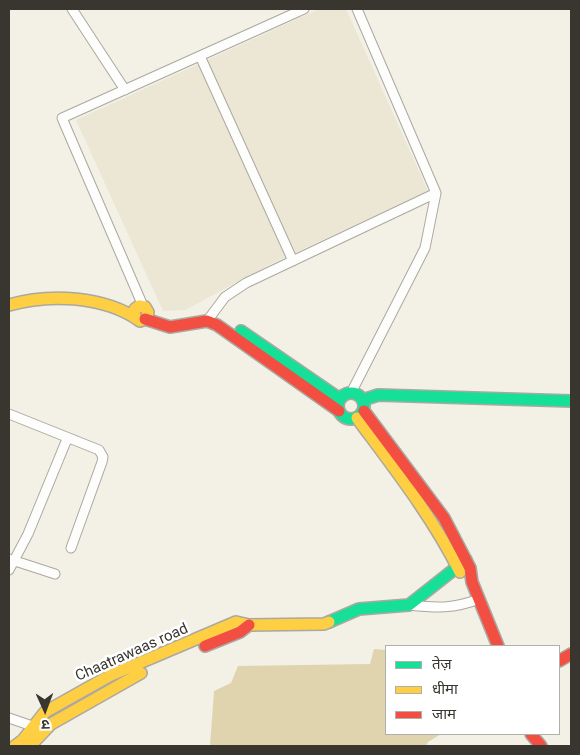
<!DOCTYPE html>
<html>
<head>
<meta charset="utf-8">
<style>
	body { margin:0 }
	#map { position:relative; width:580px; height:755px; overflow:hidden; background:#f3f0e6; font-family:Roboto,"Noto Sans Devanagari",sans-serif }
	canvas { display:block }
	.frame { position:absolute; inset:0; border:10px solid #38362f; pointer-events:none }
	.legend { position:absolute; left:385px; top:645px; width:175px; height:90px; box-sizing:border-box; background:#fff; border:1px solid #afafac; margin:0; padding:6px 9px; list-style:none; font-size:15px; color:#38362f }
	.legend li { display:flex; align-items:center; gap:10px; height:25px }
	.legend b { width:25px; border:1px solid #afafac }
	.north { position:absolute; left:20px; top:685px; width:50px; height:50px; -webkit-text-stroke:4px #fff; paint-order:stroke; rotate:178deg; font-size:14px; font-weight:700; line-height:20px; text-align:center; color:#38362f }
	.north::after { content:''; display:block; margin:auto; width:18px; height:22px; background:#38362f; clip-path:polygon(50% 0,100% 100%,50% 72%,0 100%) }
</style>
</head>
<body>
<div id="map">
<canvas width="580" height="755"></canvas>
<div class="frame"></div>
<ul class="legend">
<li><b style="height:6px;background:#16e098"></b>तेज़</li>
<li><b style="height:6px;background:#ffcf43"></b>धीमा</li>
<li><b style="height:6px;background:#f24e42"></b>जाम</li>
</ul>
<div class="north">उ</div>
</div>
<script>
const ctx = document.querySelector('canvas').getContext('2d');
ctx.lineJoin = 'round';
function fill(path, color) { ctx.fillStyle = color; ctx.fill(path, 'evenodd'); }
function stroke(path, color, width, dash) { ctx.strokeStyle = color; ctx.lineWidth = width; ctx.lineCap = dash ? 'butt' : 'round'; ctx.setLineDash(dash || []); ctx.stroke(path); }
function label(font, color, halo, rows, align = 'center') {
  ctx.font = font + ' Roboto,sans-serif'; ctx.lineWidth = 5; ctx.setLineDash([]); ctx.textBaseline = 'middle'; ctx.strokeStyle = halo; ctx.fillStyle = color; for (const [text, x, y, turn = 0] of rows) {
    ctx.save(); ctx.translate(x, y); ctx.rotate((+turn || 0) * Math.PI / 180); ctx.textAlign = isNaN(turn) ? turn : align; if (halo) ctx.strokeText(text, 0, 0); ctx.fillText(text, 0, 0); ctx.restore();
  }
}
fill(new Path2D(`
	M319,9h27l82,182 -157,73 -86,46 -22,1 -87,-191z`), '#ece6d4');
fill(new Path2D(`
	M374,649l12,1v84h55l-13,8 -2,4h-216l4,-55 17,-8 7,-17 132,-2z`), '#e0d4ae');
const street = new Path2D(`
	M72,9l53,81
	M200,56l93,205
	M143,306l-81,-188 242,-109
	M207,321l18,-24 21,-14 190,-90
	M351,393l74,-145 11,-55 -79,-184
	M9,414l90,36 4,7 -1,5 -31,86
	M9,559l46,15
	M9,570l19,-36 39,-95
	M409,605c28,3 44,4 70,-6
	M9,718l29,10`);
const fast = new Path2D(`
	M241,331l99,68
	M338 406a13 13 0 1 1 26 0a13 13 0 1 1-26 0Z
	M363,400l15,-5 193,6
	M329,622l30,-13 50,-4 57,-45`);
const slow = new Path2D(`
	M9,305c41,-12 96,-9 131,16l7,-3 1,-6 -3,-5 -6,-1 -4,3 -1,6
	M357,418c37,50 75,98 103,154
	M15,746l8,-6 22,-28 66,-37 125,-53 13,3 75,-1 5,-2
	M30,746l21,-22 90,-51`);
const jam = new Path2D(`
	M145,319l25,8 37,-6 10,4 122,86
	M364,411l80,107 26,50 2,14 26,64
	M205,646l35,-14 9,-7
	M559,661l12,-7
	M531,734l10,12`);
stroke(street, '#aaa8a1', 11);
stroke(fast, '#aaa8a1', 14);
stroke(slow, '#aaa8a1', 14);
stroke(jam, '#aaa8a1', 14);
stroke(street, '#fdfdfb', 9);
stroke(fast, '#16e098', 11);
stroke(slow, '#ffcf43', 11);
stroke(jam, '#f24e42', 11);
label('15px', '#38362f', '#fff', [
	["Chaatrawaas road",132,653,-24]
]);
</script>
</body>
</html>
